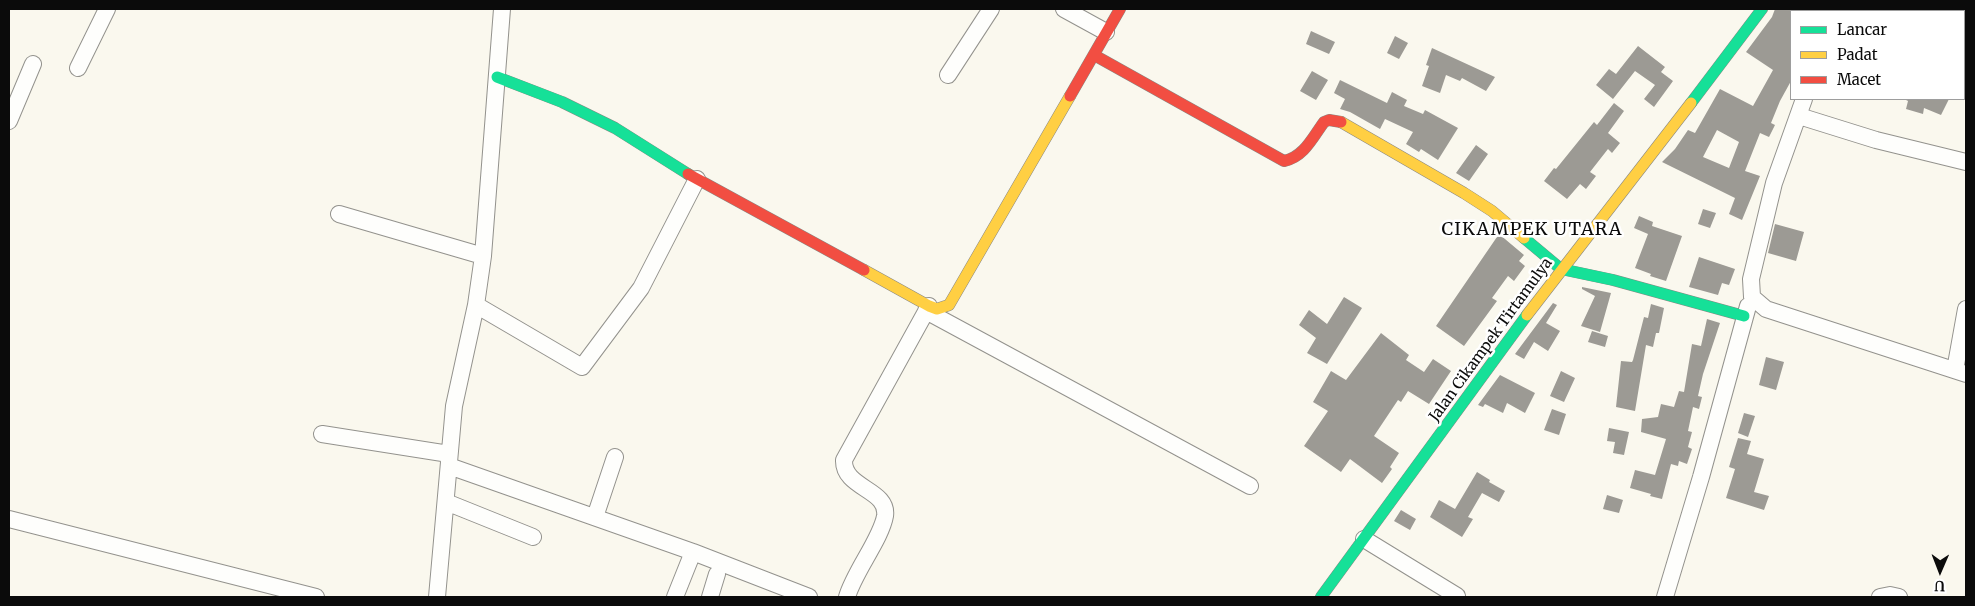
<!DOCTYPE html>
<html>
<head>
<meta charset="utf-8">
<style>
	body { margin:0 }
	#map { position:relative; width:1975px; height:606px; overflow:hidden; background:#faf8ee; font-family:Merriweather,serif }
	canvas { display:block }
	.frame { position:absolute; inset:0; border:10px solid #0b0b0b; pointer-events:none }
	.legend { position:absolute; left:1790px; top:10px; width:175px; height:90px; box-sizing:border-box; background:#fff; border:1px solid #9d9d9d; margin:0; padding:6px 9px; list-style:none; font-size:15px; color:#0b0b0b }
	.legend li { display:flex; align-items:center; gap:10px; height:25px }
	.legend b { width:25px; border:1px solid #9d9d9d }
	.north { position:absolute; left:1915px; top:546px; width:50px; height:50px; -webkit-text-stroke:4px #fff; paint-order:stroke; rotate:181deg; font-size:14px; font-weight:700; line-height:20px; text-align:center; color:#0b0b0b }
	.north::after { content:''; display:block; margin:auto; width:18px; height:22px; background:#0b0b0b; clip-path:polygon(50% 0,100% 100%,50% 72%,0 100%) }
</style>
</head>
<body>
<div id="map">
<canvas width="1975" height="606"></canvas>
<div class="frame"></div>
<ul class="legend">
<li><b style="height:6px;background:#16e098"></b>Lancar</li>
<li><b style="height:6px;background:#ffcf43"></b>Padat</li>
<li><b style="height:6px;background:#f24e42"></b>Macet</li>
</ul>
<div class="north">U</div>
</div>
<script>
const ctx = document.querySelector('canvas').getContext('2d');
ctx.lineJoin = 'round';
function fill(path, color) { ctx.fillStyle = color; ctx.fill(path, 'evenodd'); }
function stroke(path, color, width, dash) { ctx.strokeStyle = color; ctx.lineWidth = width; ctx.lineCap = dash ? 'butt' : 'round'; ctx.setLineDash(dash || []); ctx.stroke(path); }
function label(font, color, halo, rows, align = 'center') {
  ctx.font = font + ' Merriweather,serif'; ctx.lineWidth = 5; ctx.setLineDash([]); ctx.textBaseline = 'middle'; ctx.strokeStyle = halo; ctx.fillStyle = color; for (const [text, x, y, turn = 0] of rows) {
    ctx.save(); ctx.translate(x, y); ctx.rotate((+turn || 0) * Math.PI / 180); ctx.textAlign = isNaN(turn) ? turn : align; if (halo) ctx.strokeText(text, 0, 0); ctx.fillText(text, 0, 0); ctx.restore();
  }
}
fill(new Path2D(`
	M1775,9h16v72l-11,20 -9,22 4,2 -6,12 -9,-4 -15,38 15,5 -18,44 -13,-6 6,-16 -73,-36 13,-13 13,-19 7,3 25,-44 33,17 20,-36 -27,-18 26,-35zM1717,130l22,12 -10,26 -26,-11z
	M1311,31l24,11 -6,12 -23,-10z
	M1395,36l13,7 -9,16 -12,-6z
	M1638,46l27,21 -4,5 12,9 -19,26 -10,-8 11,-14 -20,-14 -22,28 -17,-14 13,-16 7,5z
	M1432,48l63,29 -9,14 -24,-13 -2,3 -14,-6 -6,18 -18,-7 7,-20 -3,-1z
	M1312,71l16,9 -12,20 -16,-9z
	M1340,80l47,23 5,-11 15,8 -3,6 19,8 2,-4 33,18 -20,32 -17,-11 -2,3 -13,-8 7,-12 -28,-13 -5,10 -30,-17 -10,-3 5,-10 -11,-6z
	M1904,99h45l-8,16 -17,-7 -1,6 -17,-5 2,-8z
	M1614,103l10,8 -16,22 12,10 -8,10 -4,-4 -18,23 6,4 -10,13 -6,-5 -13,15 -23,-18 10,-13 2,1 38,-47 3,3z
	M1476,145l12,9 -19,27 -13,-8z
	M1703,209l13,4 -6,15 -12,-4z
	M1639,216l14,6 -1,4 30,10 -16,45 -16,-5 1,-2 -16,-6 13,-34 -14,-6z
	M1775,224l29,8 -8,29 -28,-8z
	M1499,234l25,21 -5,6 6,5 -11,15 -6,-5 -16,22 5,3 -33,45 -28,-20z
	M1699,257l36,12 -6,16 -7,-2 -4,12 -29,-8z
	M1582,287l29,6 -11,39 -19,-6 14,-30 -13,-7z
	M1344,297l18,11 -35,56 -20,-11 9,-15 -17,-13 10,-15 18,14z
	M1553,303l4,2 -11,18 14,8 -12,20 -14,-9 -10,17 -9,-5z
	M1651,304l13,4 -5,25h-3l-3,14 -7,-2 -11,66 -19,-4 5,-46 11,1 1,-2 11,-43 4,1z
	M1707,319l13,4 -17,51 -5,22 4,1 -3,12 -6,-2 -5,24 4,1 -4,15 4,2 -5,15 -8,-3 -1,5 -7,-2 -9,35 -12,-3 1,-2 -21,-6 5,-18 20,5 11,-36 -25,-7 1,-13 16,-2 3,-13 13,3 5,-16 5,1 8,-48 9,2z
	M1592,331l16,5 -3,11 -17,-5z
	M1381,333l28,22 -3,5 18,12 9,-13 18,12 -22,33 -21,-13 -7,11 -3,-2 -24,36 25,17 -9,14 2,2 -10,14 -32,-24 -9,13 -37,-26 24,-35 -15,-9 18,-31 15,9z
	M1766,357l18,5 -8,28 -17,-5z
	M1561,371l14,7 -11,24 -14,-6z
	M1500,375l35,18 -10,20 -18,-10 -4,10 -18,-9 -2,3 -5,-2z
	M1552,409l14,5 -7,21 -15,-5z
	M1744,413l11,3 -7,21 -10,-4z
	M1609,428l20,4 -5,23 -11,-2 2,-11 -8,-1z
	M1738,438l13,3 -4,13 17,5 -10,33 15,4 -5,14 -38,-12 9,-29 -6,-2z
	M1477,472l13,8 -1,2 16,9 -6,11 -17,-9 -14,24 5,2 -11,18 -32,-20 9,-17 16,9z
	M1607,495l16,5 -4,13 -16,-4z
	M1401,510l15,9 -6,11 -16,-9z`), '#9c9a94');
const street = new Path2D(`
	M1064,9l42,23
	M1835,11l1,-2
	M78,68l29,-59
	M948,75l43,-66
	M1804,99l-30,84 -23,96 1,18 14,12 200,65
	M1799,116l77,24 90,22
	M9,121l24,-57
	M339,214l144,42
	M476,305l106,62 59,-79 56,-109
	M926,311l324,175
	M1955,370l11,-61
	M322,434l127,20
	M449,466l244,86 116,45
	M446,502l87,35
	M595,517l20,-60
	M9,519l307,78
	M1364,539l93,57
	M437,597l17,-191 22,-101 7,-49 19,-247
	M675,597l18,-45
	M710,597l7,-23
	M847,597c7,-25 34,-58 38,-81 4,-27 -42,-27 -41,-56l85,-154
	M1665,597l36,-120 47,-171
	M1880,597l10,-2 9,2`);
const fast = new Path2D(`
	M497,77l65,25 53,26 73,46
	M1691,103l71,-94
	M1524,238l37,31 52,11 131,36
	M1321,597l206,-282`);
const slow = new Path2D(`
	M1341,122l123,71 28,18 32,27
	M864,270l65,36 8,3 12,-4 121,-209
	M1527,315l164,-212`);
const jam = new Path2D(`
	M1094,55l190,106c20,-4 29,-24 40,-39l5,-2 12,2
	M1070,96l50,-87
	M688,174l176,96`);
stroke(street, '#93928d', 18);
stroke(fast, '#898884', 12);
stroke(slow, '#898884', 12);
stroke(jam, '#898884', 12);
stroke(street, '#fefefc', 16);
stroke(fast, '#16e098', 11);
stroke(slow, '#ffcf43', 11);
stroke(jam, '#f24e42', 11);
label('15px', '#0b0b0b', '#fff', [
	["Jalan Cikampek Tirtamulya",1491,340,-54]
]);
ctx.letterSpacing = '1px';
label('18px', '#0b0b0b', '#fff', [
	["CIKAMPEK UTARA",1532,230]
]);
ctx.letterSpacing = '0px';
</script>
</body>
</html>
